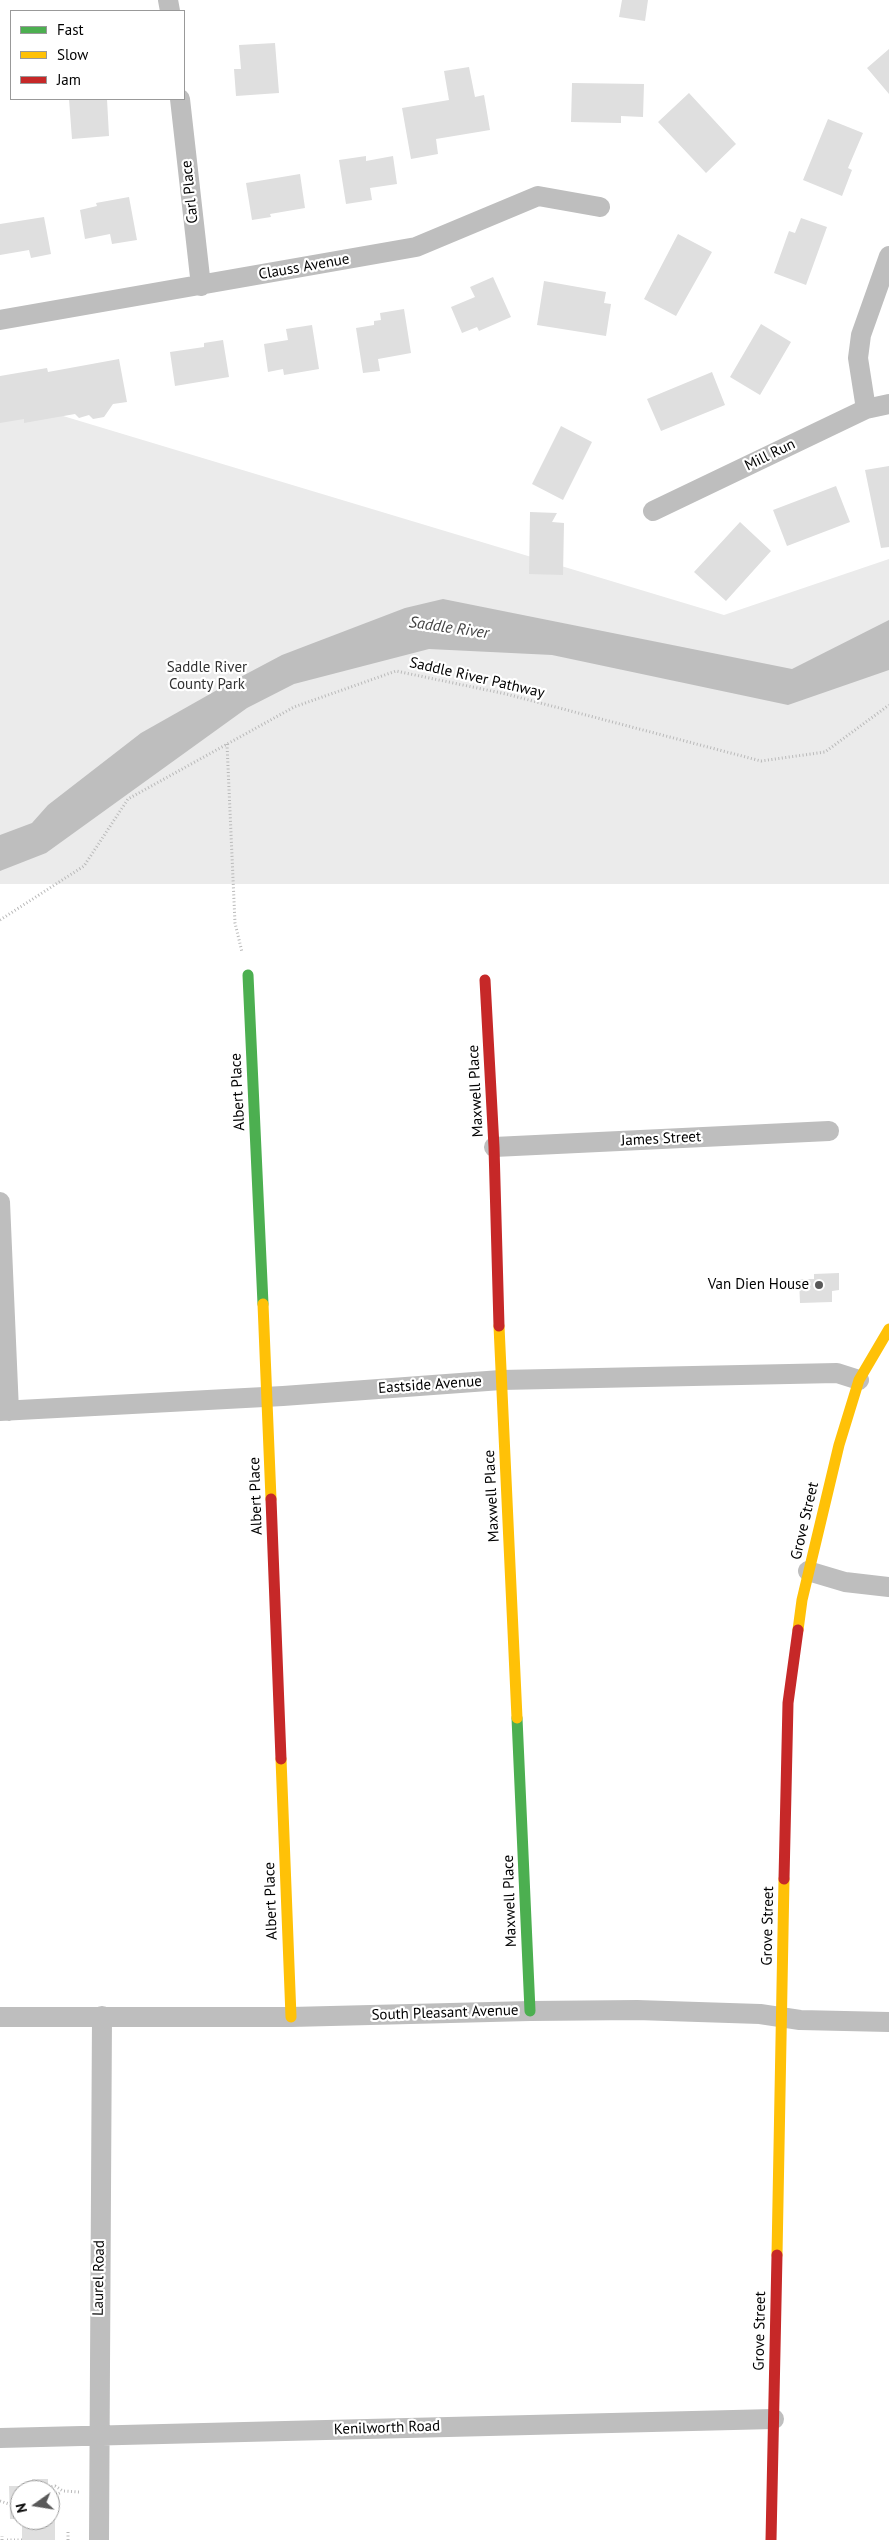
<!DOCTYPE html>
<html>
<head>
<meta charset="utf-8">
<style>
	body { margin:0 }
	#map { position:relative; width:889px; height:2540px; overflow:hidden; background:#fff; font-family:"PT Sans",sans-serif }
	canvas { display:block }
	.legend { position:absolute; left:10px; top:10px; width:175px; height:90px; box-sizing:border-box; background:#fff; border:1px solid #999; margin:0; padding:6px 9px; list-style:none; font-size:15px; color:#000 }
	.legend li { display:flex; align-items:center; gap:10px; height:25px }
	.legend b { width:25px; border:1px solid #999 }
	.north { position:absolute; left:10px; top:2480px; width:50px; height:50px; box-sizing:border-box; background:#fff; border:1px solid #999; border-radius:50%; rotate:257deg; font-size:14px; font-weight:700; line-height:20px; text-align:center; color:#000 }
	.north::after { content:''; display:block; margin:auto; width:18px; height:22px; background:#595959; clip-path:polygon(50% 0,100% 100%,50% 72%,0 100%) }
</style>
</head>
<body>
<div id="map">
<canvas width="889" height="2540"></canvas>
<ul class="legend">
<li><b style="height:6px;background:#4caf50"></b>Fast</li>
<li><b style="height:6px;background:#ffc107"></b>Slow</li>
<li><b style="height:6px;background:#c62828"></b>Jam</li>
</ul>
<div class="north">N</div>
</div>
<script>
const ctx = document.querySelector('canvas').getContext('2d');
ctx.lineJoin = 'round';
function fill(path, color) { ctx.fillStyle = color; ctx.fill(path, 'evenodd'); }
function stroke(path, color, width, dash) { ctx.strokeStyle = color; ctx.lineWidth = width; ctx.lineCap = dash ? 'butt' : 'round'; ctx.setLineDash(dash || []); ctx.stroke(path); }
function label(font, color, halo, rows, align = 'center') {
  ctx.font = font + ' "PT Sans",sans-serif'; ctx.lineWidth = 4.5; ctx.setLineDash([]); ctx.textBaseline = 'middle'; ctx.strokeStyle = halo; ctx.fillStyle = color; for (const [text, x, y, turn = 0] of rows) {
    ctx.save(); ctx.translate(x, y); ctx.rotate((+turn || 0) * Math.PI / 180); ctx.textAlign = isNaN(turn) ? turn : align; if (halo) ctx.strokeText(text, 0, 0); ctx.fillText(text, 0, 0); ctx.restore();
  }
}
fill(new Path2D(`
	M0,397l724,218 165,-56v325h-889z`), '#ebebeb');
fill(new Path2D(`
	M443,599l349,70 97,-49v50l-101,35 -236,-50 -123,-6 -135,35 -47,24 -201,145 -46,18v-36l32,-12 16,-18 93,-72 92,-52 49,-26 123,-47z`), '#bebebe');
fill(new Path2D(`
	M622,0h26l-3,21 -26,-4z
	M275,43l4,50 -43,3 -2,-27h7l-2,-24z
	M889,49v45l-22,-26z
	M469,67l6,30 9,-2 6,35 -54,9 2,15 -27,5 -9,-51 47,-8 -5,-29z
	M572,83l72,1 -1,33 -22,-1v7l-50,-1z
	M689,93l47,51 -30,29 -48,-51z
	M69,99h38l2,37 -37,3z
	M828,119l35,14 -15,35 4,2 -10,26 -39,-16z
	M366,156v5l27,-5 4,28 -27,4 2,12 -26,4 -7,-44z
	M300,174l5,34 -35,6 1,3 -19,3 -6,-37z
	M129,197l8,43 -25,4 -2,-10 -25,5 -5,-29 17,-4 -1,-3z
	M44,217l7,37 -20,4 -2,-8 -29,5v-31z
	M801,218l26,9 -21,58 -32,-12 15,-42 6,2z
	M678,234l34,18 -36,64 -32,-17z
	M493,277l18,40 -32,14 -2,-4 -15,6 -11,-26 24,-10 -5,-10z
	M544,281l62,11 -2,11 7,1 -5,32 -69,-11z
	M404,309l7,44 -33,6 2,12 -17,2 -7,-45 18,-3v-4l7,-1 -1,-7z
	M761,324l30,18 -31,53 -30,-18z
	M312,325l7,44 -35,6 -1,-6 -15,3 -4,-28 24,-4 -2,-11z
	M223,340l6,37 -54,9 -5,-34 34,-5v-4z
	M119,359l8,43 -14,2 -9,13 -11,2 -4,-4 -10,3 -4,-4 -51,9v-4l-24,4v-47l47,-8 1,4z
	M712,372l13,33 -64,26 -14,-32z
	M561,426l31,16 -29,58 -31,-16z
	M889,466v81l-8,1 -16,-78z
	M836,486l14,36 -63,24 -14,-36z
	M530,512l27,1 -5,9 12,1 -1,52 -34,-1z
	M740,522l31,29 -45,50 -32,-29z
	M839,1273v17l-7,1v11l-32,1 -1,-24h15v-5z
	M32,2479h16v11h-28v29h-10l-1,-33h23z
	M50,2503h5v37h-33v-20h28z`), '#dfdfdf');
stroke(new Path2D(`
	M227,744l8,179 7,29
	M0,920l84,-54 44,-67 166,-92 102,-36 110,23 255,67 64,-9 64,-47
	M48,2487l7,-1 8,5 16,1
	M0,2501l9,3
	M50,2503l3,-7 9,-4
	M2,2540v-4
	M7,2540h15
	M68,2540v-9`), '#b9b9b9', 3, [1, 2.5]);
stroke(new Path2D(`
	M168,0l2,11
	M180,99l21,187
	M0,320l416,-73 122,-51 62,11
	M866,409l-8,-51 3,-23 28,-79
	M653,511l213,-102 23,-5
	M494,1147l335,-16
	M0,1202l9,209
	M0,1411l283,-15 218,-16 336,-7 22,7
	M808,1571l37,11 44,5
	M0,2017h291l239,-6 107,-1 123,4 40,6 89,2
	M0,2438l774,-19
	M99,2540l3,-524`), '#bebebe', 20);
stroke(new Path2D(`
	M248,975l15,329
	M517,1718l13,293`), '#4caf50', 11);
stroke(new Path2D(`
	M263,1304l8,195
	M499,1326l18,392
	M798,1630l4,-30 37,-155 20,-65 30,-51
	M281,1759l10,258
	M777,2255l7,-376`), '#ffc107', 11);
stroke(new Path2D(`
	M485,980l9,167 5,179
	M271,1499l10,260
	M784,1879l4,-176 10,-73
	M771,2540l6,-285`), '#c62828', 11);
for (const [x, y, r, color] of [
	[819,1285,5,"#595959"]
]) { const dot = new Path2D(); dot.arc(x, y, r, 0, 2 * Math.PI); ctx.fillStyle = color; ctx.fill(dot); stroke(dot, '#fff', 2); }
label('15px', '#000', '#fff', [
	["Carl Place",190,192,-96],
	["Clauss Avenue",304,267,-10],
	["Mill Run",770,455,-26],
	["Saddle River Pathway",477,678,13],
	["Maxwell Place",476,1091,-93],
	["Albert Place",238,1092,-93],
	["James Street",661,1139,-3],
	["Eastside Avenue",430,1385,-4],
	["Albert Place",256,1496,-92],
	["Maxwell Place",492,1496,-93],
	["Grove Street",805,1521,-77],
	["Albert Place",271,1901,-92],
	["Maxwell Place",510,1901,-92],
	["Grove Street",768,1926,-89],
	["South Pleasant Avenue",445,2013,-2],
	["Laurel Road",99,2278,-89],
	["Grove Street",760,2331,-89],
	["Kenilworth Road",387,2428,-2]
]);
label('15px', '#323232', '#fff', [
	["Saddle River",207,668],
	["County Park",207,685]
]);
label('15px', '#000', '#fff', [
	["Van Dien House",809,1285]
], 'right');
label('italic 16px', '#434343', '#fff', [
	["Saddle River",449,628,8]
]);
</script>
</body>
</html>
